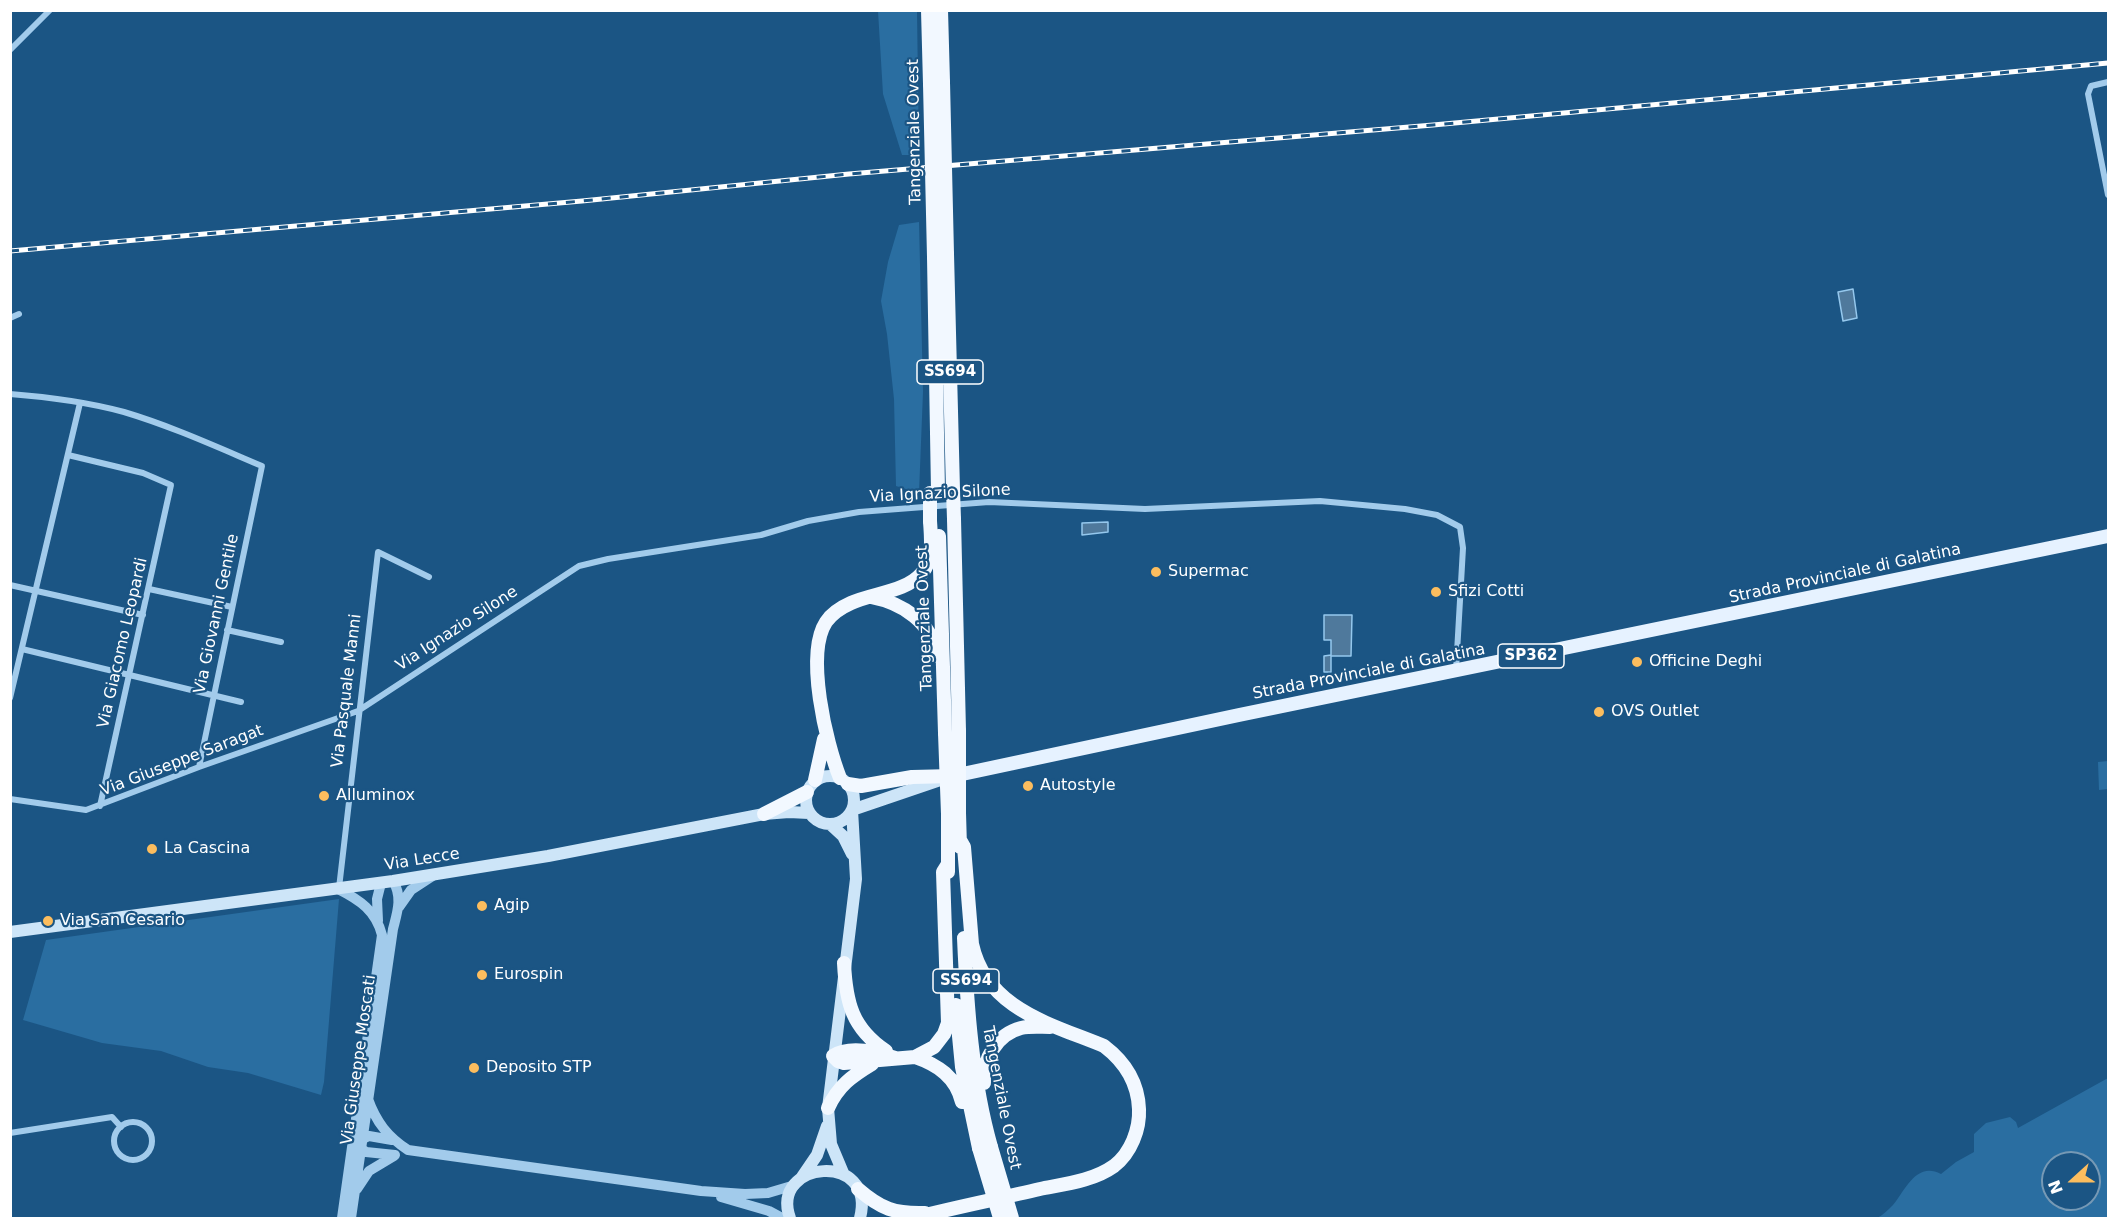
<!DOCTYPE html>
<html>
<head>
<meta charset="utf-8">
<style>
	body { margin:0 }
	#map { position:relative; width:2119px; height:1229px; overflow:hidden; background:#1b5584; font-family:"DejaVu Sans",sans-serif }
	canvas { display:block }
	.frame { position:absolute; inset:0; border:12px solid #fff; pointer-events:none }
	.north { position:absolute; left:2041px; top:1151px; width:60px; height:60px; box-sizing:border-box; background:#1b5584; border:2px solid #7699b5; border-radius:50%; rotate:249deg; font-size:16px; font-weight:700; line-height:24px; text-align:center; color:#fff }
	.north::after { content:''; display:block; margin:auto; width:21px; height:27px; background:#fcbd5e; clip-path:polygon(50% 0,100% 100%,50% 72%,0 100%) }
</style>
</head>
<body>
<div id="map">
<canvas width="2119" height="1229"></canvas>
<div class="frame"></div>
<div class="north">N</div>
</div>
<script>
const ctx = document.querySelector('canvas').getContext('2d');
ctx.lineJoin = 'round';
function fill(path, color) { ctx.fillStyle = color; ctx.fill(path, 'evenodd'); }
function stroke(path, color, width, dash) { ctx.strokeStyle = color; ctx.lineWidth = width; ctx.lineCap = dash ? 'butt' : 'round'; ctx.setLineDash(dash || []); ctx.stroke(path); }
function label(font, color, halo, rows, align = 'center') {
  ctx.font = font + ' "DejaVu Sans",sans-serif'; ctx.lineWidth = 4.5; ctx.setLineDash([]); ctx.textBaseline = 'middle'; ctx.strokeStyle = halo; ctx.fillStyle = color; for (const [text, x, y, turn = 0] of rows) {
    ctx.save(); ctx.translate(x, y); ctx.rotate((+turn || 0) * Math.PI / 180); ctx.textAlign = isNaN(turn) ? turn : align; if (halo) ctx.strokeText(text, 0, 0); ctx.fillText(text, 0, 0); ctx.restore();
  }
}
fill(new Path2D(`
	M878,11h39l2,144h-17l-19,-61z
	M919,222l4,170 -4,101 -23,-7 -2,-87 -7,-65 -6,-33 7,-39 11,-37z
	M2108,761v28l-9,1 -1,-28z
	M339,899l-15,183 -3,13 -73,-22 -40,-6 -47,-16 -59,-8 -79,-23 23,-80z
	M2108,1078v140h-231c6,-3 11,-8 16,-13 12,-14 23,-44 48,-31l15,-12 18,-10v-18l12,-11 24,-6 6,5 2,6zM2053,1163h36v36h-36z`), '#2a6ea1');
const water = new Path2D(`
	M1853,289l4,29 -14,3 -5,-29z
	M1108,522v10l-26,3v-12z
	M1324,615h28l-1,41h-20v16h-7v-16l7,-1v-15h-7z`);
fill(water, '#4f799c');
stroke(water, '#95c8ed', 1.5);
stroke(new Path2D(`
	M10,50l40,-40
	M2108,82l-17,4 -3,8 20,101
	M10,318l9,-4
	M10,394c39,3 77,8 114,18 47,14 93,35 138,54l-63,301
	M68,455l75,18 28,12 -71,321
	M10,585l133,30
	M149,589l83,18
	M227,630l54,12
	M22,649l219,53
	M10,698l70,-295
	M10,799l76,11 113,-43 159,-56 221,-145 29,-7 153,-24 47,-14 51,-9 130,-10 156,7 175,-8 85,8 32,6 23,12 3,21 -7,122
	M339,888l39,-336 51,25
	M114 1141a19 19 0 1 1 38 0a19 19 0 1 1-38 0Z
	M10,1133l102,-16 9,10`), '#a2cbeb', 6);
stroke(new Path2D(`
	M338,889c22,11 38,22 44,46l-40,283
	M399,907l12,-17 23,-15
	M378,921l-1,-22 4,-16
	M368,1099c8,23 20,38 40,51l293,41 44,3 23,-1 27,-8
	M392,1140l-23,-4 -15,7 12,9 29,3
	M357,1189l12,-18 25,-15
	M721,1197l48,14 13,7
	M351,1218l42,-289c4,-16 10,-32 0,-48`), '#a2cbeb', 10);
stroke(new Path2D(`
	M806 800a24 24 0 1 1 48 0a24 24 0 1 1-48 0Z
	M830,824l13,12 9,18
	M10,932l383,-51 155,-25 216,-42 25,-2 20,1
	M844,1175l-13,-31 -3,-36 28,-229 -4,-69 94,-32
	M802,1177l15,-22 10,-29
	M790,1218c-21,-58 87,-67 70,0`), '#cde5f8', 12);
stroke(new Path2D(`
	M953,776l286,-61 869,-179`), '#e6f2ff', 14);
stroke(new Path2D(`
	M928,10l2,74
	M941,10l2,72
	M947,254l6,236
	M934,257l4,235
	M954,519l5,212
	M939,536l6,197
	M871,597c31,6 62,25 65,59
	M840,778c-14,-35 -35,-124 -14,-156 6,-9 16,-15 25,-19 22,-10 55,-11 71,-30 12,-14 9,-35 8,-52
	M815,780l9,-41
	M848,784l13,2 51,-9 41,-1
	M959,813l1,34
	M764,814l43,-22
	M948,814v58
	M964,938c3,68 8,142 27,209
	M844,963c2,40 8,65 42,88
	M956,1005l6,62 17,81
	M915,1057c23,8 41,20 47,45
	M895,1058c-18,-6 -45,-13 -62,-2l5,5 6,2 71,-6 19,-10 10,-13 4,-11 -5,-151 5,-8
	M984,1083c-2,-23 13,-49 37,-55 9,-2 19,-1 29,-1
	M828,1108c10,-22 24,-32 44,-44
	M858,1189c23,20 37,25 67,24
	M914,1218c42,-11 84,-19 126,-29 25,-5 53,-8 74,-23 17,-13 26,-37 25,-57 -1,-27 -14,-47 -35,-63 -53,-22 -118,-37 -132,-102l-8,-97 -4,-7`), '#f2f8ff', 14);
const rail = new Path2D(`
	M10,251l572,-50 267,-27 584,-49 675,-62`);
stroke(rail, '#fff', 5);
stroke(rail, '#1b5584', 3, [9]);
stroke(new Path2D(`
	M943,82l4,172
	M930,84l4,173
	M953,490l1,29
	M930,493v28
	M959,731v82
	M945,733l3,81
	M991,1147l21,71
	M979,1148l21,70`), '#f2f8ff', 14);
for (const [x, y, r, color] of [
	[1156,572,6,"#fcbd5e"],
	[1436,592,6,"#fcbd5e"],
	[1637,662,6,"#fcbd5e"],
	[1599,712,6,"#fcbd5e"],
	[1028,786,6,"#fcbd5e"],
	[324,796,6,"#fcbd5e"],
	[152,849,6,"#fcbd5e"],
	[482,906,6,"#fcbd5e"],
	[48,921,6,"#fcbd5e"],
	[482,975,6,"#fcbd5e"],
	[474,1068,6,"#fcbd5e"]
]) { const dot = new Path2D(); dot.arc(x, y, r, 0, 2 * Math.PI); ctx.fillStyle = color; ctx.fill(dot); stroke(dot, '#1b5584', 2); }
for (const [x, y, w] of [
	[950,372,66],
	[1531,656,66],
	[966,981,66]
]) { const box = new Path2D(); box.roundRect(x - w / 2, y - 12, w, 24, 4.5); ctx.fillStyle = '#1b5584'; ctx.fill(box); stroke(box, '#fff', 1.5); }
label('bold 15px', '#fff', null, [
	["SS694",950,372],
	["SP362",1531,656],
	["SS694",966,981]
]);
label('16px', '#fff', '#1b5584', [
	["Tangenziale Ovest",915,132,-91],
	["Via Ignazio Silone",940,494,-3],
	["Strada Provinciale di Galatina",1845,574,-12],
	["Via Giovanni Gentile",217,614,-78],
	["Tangenziale Ovest",925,618,-92],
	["Via Ignazio Silone",457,629,-33],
	["Via Giacomo Leopardi",123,643,-77],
	["Strada Provinciale di Galatina",1369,672,-11],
	["Via Pasquale Manni",347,691,-83],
	["Via Giuseppe Saragat",182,761,-21],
	["Via Lecce",422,860,-9],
	["Via Giuseppe Moscati",359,1060,-82],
	["Tangenziale Ovest",1001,1098,79]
]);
label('16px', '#fff', '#1b5584', [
	["Supermac",1168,572],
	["Sfizi Cotti",1448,592],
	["Officine Deghi",1649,662],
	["OVS Outlet",1611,712],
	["Autostyle",1040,786],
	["Alluminox",336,796],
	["La Cascina",164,849],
	["Agip",494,906],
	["Via San Cesario",60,921],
	["Eurospin",494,975],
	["Deposito STP",486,1068]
], 'left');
</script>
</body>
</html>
